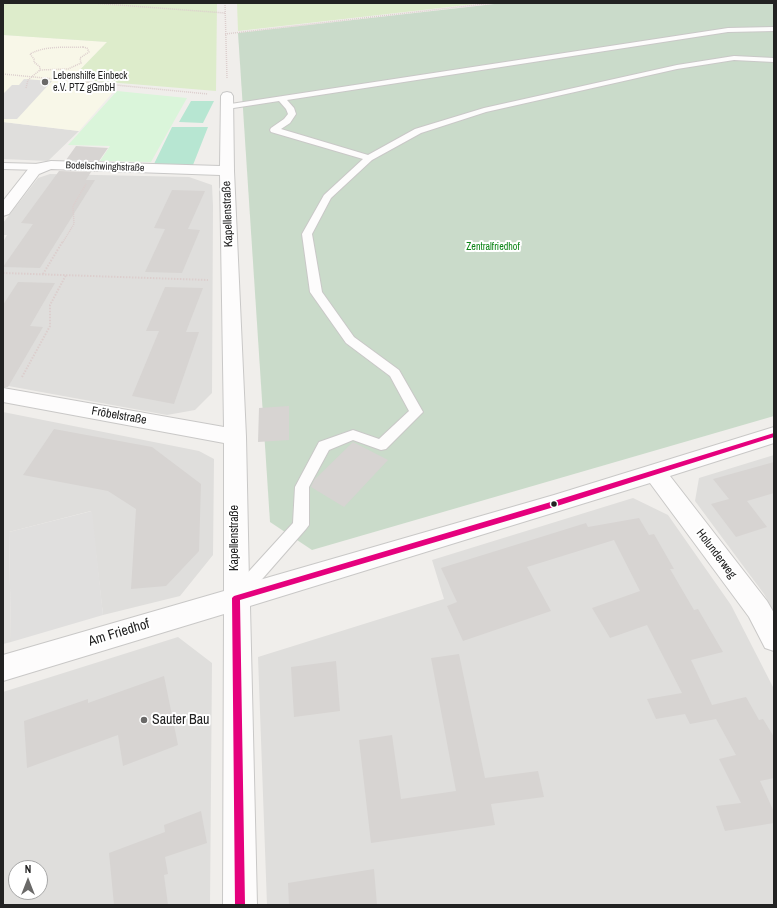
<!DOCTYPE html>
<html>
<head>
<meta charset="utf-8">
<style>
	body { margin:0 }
	#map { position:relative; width:777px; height:908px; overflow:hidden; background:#f0eeeb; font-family:"Archivo Narrow",sans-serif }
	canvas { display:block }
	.frame { position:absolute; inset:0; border:4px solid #222; pointer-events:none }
	.north { position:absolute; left:8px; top:860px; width:40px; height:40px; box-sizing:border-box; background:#fff; border:1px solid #a7a7a7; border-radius:50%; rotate:0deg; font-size:11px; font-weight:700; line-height:16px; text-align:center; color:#222 }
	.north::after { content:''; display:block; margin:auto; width:14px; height:18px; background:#6a6968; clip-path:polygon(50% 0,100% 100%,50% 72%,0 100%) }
</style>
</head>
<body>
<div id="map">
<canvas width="777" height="908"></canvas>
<div class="frame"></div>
<div class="north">N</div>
</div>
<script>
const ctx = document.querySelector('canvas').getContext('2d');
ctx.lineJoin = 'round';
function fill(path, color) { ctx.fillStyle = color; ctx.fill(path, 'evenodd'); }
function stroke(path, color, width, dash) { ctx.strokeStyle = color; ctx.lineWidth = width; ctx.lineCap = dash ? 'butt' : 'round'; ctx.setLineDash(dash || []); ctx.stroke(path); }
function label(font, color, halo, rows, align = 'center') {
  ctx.font = font + ' "Archivo Narrow",sans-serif'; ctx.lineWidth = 4; ctx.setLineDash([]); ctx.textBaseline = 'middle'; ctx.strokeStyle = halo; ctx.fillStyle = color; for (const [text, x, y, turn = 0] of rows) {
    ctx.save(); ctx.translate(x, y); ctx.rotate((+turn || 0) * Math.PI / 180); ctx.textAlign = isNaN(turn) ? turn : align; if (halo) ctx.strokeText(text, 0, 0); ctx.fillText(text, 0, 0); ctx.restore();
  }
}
fill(new Path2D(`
	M3,122l76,9 -31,30 -45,-2z
	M50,174l139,3 23,8 1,21 -1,187 -17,17 -28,5 -164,-30v-143l4,-7h-4v-12l35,-45z
	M3,412l196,39 15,8 -1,96 -33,41 -77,19 -12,-104 -82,21 2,110 -8,2z
	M774,455v157l-10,-18 -69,-93 4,-23z
	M633,498l35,17 63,90 43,84v216h-507l-9,-248 186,-58 -12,-39z
	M178,637l34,26 -2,242h-207v-213zM16,868h24v24h-24z`), '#dfdedc');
fill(new Path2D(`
	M3,35l104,7 -36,37 31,5 12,7 -35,40 -76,-9z`), '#f8f7e8');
fill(new Path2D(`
	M3,3h214l-1,88 -145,-12 36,-37 -104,-7z
	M237,3h247l-246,28z`), '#ddeccb');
fill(new Path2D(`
	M503,3h271v413l-462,134 -42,-28 -32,-489z`), '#cadbca');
fill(new Path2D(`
	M117,91l70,7 -36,64 -51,-1 10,-15 -42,-1z`), '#daf5da');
fill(new Path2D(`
	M191,101h23l-11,22 -24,-1z
	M172,127h36l-15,38 -39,-1z`), '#b7e6d2');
fill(new Path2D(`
	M24,79l28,2 -35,38h-14v-25l9,-9h7z
	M92,511l11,104 -92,27 -2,-110z`), '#e0dfde');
fill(new Path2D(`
	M76,146l32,2 -9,13 -33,-1z
	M59,171l32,1 -5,8h9l-55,88 -37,-1 30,-43 -12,-1z
	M172,190l33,1 -17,38 12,1 -18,43 -37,-1 20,-43 -11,-1z
	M18,282l37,1 -25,43 13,1 -35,60h-5v-82z
	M165,287l38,1 -17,44h13l-25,72 -42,-8 27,-65h-13z
	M289,406v34l-31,2 1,-34z
	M54,429l98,18 49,37 -2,67 -33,35 -35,3 5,-80 -28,-18 -85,-16z
	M353,442l35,18 -44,47 -33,-20 3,-7z
	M774,462v31l-27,8 20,26 -31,10 -25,-33 18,-5 -16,-20z
	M639,518l10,17 5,-1 20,35h-4l24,41 4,-1 25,43 -32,8 21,45 34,-8 13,23 4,-1 11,18v41l-14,3 14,31v11l-49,8 -9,-25 25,-3 -22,-44 17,-4 -20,-36 -26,5 -5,-10 -29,5 -9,-20 35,-6 -35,-68 -37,13 -18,-30 48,-17 -26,-51 -87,27 24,44 -88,30 -16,-35 10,-4 -16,-34 145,-45 2,4z
	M459,654l26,124 53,-7 6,26 -53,7 4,21 -124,18 -12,-103 33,-5 9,64 55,-8 -25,-133z
	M336,661l4,50 -46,6 -3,-50z
	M164,676l14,69 -55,21 -5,-31 -91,33 -3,-47 64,-22v4z
	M201,811l6,32 -42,14 3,17 -4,1 4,30h-54l-5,-52 56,-21 -1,-7z
	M374,869l3,36h-88l-1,-22z`), '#d7d4d2');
const lane = new Path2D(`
	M774,27v4l-46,1 -441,68 7,8 2,6 -6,9 -9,6 87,26 47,-26 69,-21 193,-43 57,-9 40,2v4l-40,-2 -57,9 -191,43 -65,21 -49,27 -41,38 -19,36 10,58 32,45 45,33 24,42 -37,37 -5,1 -28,-10 -24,10 -20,37v38l-3,4 -63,72 -6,2 -6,-2 -2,-5 2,-5 62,-68 2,-36 24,-45 34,-12 26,9 30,-28 -19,-35 -44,-33 -36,-51 -8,-58 22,-39 39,-36 -92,-27 -1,-2 1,-2 13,-9 4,-5 -2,-5 -7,-8 -52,8h-3l-1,-2 1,-2 504,-77z
	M3,163l38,1 5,3 -5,3 -38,-1z`);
const street = new Path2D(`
	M227,92l4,1 2,3 1,75 12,266 3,146 305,-88 220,-68v16l-104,33 97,125 7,12v38l-9,-3 -16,-31 -99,-134 -400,123 7,299h-34l1,-291 -221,67v-26l221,-64v-148l-221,-41v-14l221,39 -4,-252 -169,-6 -12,5 -30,40 -6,2v-15l26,-33 7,-4 15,-3 169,5 1,-70 2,-3z`);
stroke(lane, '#c9c8c7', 2);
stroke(street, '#c9c8c7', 2);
stroke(new Path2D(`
	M92,3l133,10
	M225,3l2,76
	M225,34l268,-31
	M83,47l4,1 2,4 -9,6 1,5 -13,6 -28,1v-3l-6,-5v-3l-4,-5c16,-9 36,-6 53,-7z
	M3,74l205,20
	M26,88l2,-8 12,-10
	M63,242l11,-18 -1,-18 13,-22`), '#dccecd', 1.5, [1, 1]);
stroke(new Path2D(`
	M3,273l205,7
	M43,274l20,-33
	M22,377l28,-51v-21l16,-30`), '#dccecd', 2, [1.5, 1.5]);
fill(lane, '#fdfcfc');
fill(street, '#fdfcfc');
fill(new Path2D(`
	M774,433v4l-220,70 -314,93 5,305h-10l-3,-307 2,-2 320,-95z`), '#e5007d');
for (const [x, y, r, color] of [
	[45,82,4,"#6a6968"],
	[554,504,3.5,"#222"],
	[144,720,4,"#6a6968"]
]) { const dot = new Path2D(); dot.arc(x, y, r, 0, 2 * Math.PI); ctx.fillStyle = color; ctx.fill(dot); stroke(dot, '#fff', 1.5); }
label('10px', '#222', '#fff', [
	["Lebenshilfe Einbeck",53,76],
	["e.V. PTZ gGmbH",53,88]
], 'left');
label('10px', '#222', '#fff', [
	["Bodelschwinghstraße",105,167,2]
]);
label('10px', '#0c8416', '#fff', [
	["Zentralfriedhof",493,247]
]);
label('12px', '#222', '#fff', [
	["Kapellenstraße",228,214,-92],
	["Fröbelstraße",119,416,10],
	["Kapellenstraße",235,538,-90],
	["Holunderweg",716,554,53]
]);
label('14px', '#222', '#fff', [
	["Am Friedhof",119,633,-17]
]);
label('14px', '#222', '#fff', [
	["Sauter Bau",152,720]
], 'left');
</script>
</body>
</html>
